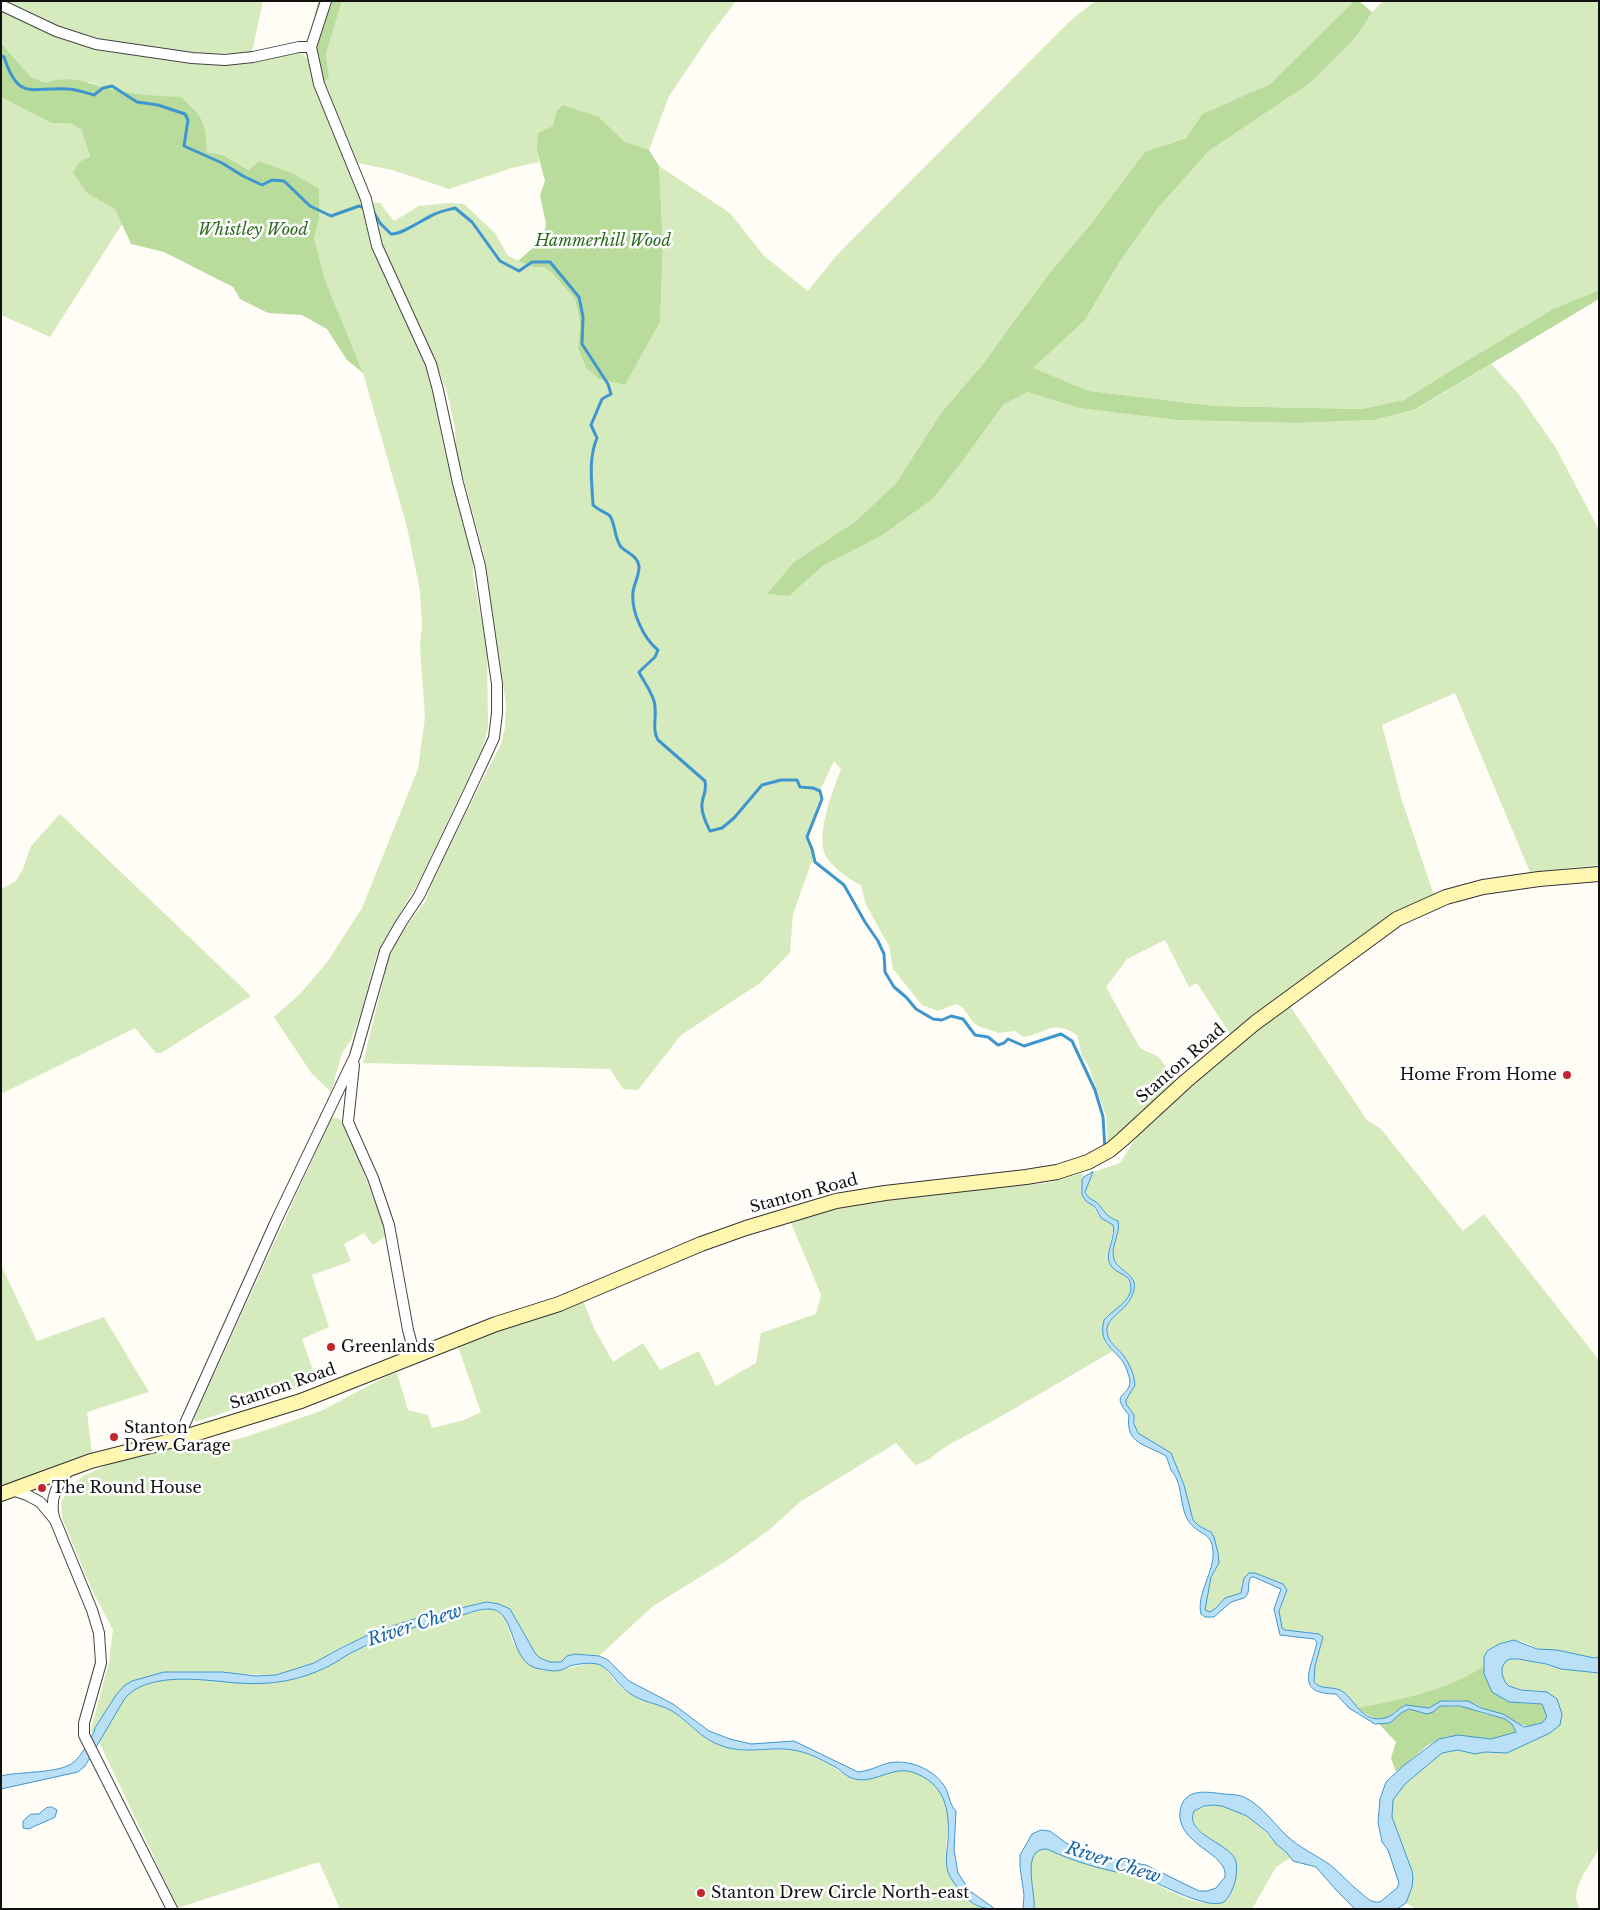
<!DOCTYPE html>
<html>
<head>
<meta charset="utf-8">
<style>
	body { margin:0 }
	#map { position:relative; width:1600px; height:1910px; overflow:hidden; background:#fffdf5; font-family:"Libre Baskerville",serif }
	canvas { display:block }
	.frame { position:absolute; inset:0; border:2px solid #111; pointer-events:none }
</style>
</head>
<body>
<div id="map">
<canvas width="1600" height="1910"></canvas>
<div class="frame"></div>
</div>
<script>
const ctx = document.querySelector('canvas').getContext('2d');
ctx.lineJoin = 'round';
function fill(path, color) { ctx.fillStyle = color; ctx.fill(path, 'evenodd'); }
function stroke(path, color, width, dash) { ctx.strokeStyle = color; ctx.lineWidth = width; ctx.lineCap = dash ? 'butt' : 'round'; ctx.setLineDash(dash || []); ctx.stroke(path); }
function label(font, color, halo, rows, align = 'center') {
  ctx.font = font + ' "Libre Baskerville",serif'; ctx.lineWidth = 5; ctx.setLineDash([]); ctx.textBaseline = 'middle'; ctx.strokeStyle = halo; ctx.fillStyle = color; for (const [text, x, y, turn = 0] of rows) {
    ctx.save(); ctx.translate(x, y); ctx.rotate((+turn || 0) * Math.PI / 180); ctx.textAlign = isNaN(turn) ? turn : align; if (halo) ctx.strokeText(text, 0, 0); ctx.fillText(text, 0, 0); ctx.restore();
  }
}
fill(new Path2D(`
	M5,1h258l-11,51c-77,8 -180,-11 -247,-51z
	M342,1h394l-25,33 -42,62 -20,54 -25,-9 -25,-24 -43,-5 -3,14 -16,25 2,11 -27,6 -63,21 -57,-19 -34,-7 -34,-82 5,-3 -3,-24z
	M1095,1h259l-84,83 -68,30 -16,24 -19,6 -76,80 -40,47 -69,94 -41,48 -45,70 -40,38 -62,41 -26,32 21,2 35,-31 57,-29 52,-37 32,-41 38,-53 24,-13 52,16 97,12 121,3 77,-3 41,-10 76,-46 26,28 39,56 43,82v335l-69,7 -75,-179 -73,32 20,76 32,94 -42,18 -89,65 -73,56 -33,-51 -8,4 -24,-47 -38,19 -21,28 34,61 19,9 16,24 -48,47 -19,16 -2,-28 -17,-49 -7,-11 -5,-21c-24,-16 -29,-2 -54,2l-8,-6 -16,2 -19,-6 -6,-4 -11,-15 -7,-4 -18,7 -16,-6 -29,-36 -4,-23 -23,-41 -5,-20c-13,-6 -36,-22 -38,-37 -3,-25 9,-56 18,-79l-7,-8 -14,30 2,8 -15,38 5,12 3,13 -4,1 -18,51 -3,39 -30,30 -79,52 -43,55 -15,-1 -13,-20 -247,-6 25,-102 9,-22 28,-37 10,-29 66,-129 4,-16 1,-24 -22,-149 -28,-105 -1,-22 -8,-36 -11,-28 -50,-110 -10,-1 48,105 12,46 7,41 30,111v18l14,76 1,78 -6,21 -61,129 -37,62 -8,17 -15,56 -10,27 -9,13 -11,39 -19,-18 -38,-57 26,-23 28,-33 34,-53 56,-139 7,-52 -5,-70 2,-23 -2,-33 -13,-64 -44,-154 -38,-93 -11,-42 5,-18 -27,-47 -33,-12 -9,9 -27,-15 -16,-3 -26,-55 -30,-1 -35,-5 -26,-9 -44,1 -15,-6 -30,-34v-33l68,30 106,20 31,4h29l65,-12 8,7 10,37 26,58 17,48 19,1 14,18 25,-15 30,-3 15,1 31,29 13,23 26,11h10l9,7 22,25 5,24 -2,25 8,20 13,11 26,6 35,-63 3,-76 -4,-80 71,47 34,43 44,35 28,-35 233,-234z
	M1383,1h216v289l-46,19 -90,54 -59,37 -42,9 -147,-3 -126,-15 -57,-23 53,-48 32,-54 40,-57 52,-58 101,-68 47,-47 15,-24z
	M1,97l50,26h18l12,6 9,28 -3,36 28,16 7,15 -72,113 -49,-22z
	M60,814l191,182 -90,57h-5l-21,-25 -134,66v-205l15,-8 7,-12 8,-23z
	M1290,1006l77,114 14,9 82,102 21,-17 115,146v297l-5,1c-19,-4 -36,-7 -55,-9 -4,-1 -7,-3 -10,-5 -18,-8 -33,-1 -45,13v9c-38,25 -83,33 -127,42l-16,-17 -18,-3 -9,-6 1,-16 8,-29 -9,-3 -29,-4 -3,-2 -3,-17 8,-20 -32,-18 -11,5 -3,15c-8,2 -15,4 -21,10 -4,3 -5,6 -10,9l-5,-2 6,-33 8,-14 -10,-33 -10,-4 -6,-6 -9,-35 -12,-28 -30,-20 -7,-10v-9l-9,-14v-4l9,-15c-1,-11 -5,-20 -11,-29 -6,-8 -16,-14 -17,-25 -2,-15 24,-22 27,-39 4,-20 -16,-20 -20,-35 -2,-9 2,-21 5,-30l-5,-7 -10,-7 -5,-8 -10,-6 -4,-9 8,-18 27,-9 21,-33 13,-8 50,-51 35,-30z
	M332,1117l8,2 19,41 28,75 -14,10 -9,-12 -20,11 7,17 -39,14 17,52 -27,12 15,43 -122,40 -1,-4z
	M1083,1173l1,4 -2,3 4,21c9,5 9,10 14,16 5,5 11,5 14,10l-5,22 5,20 11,6 6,8c2,16 -13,26 -25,34l-1,26 8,8c-54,31 -107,64 -163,93 -14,8 -19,17 -35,21l-19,-22 -96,59 -31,28 -43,31 -73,45 -54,50c-14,-2 -27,-4 -38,6h-11l-10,-4 -5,-5 -25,-44 -11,-5 -12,-2 -73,17 -40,13 -35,16 -25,15 -38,12 -112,-3 -32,9 -38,51 -4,1 19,-71 4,-32 -21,-40 -30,-72 -1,-16 8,-13 14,-13 22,-10 47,-16 55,-3 38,-10 76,-26 68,-36 8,-2 11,37 20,5 4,13 32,-8 17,-8 -24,-68 126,-44 11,28 19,34 30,-19 17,27 39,-19 17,35 40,-23 5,-30 55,-19 5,-19 -32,-77 27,-3 28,-9 49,-9 154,-14z
	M1,1265l36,76 67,-24 45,75 -62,20 5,43 -91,33z
	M489,1609c24,5 16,23 27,38 3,5 10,9 14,13 3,3 8,8 12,9 20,7 39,-10 60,-4 8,9 16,21 26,28 13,9 32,10 45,19 22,15 33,32 60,37 22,5 47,-4 68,3 8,3 17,6 24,10 10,5 23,18 33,18 27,-1 42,-20 69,-1 37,27 12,59 21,91 2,8 7,14 11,19 7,9 14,15 23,20h-642l-21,-47 -141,46 -79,-166c8,-15 19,-39 31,-50 26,-22 111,-10 145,-9l26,-6 30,-12 27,-16 70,-27z
	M1510,1659l21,2 30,8 38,4v176l-16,26 -6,14 -1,9 3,11h-163l-10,-6 6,-16v-16l-20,-54 1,-17 7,-12 42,-35 16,-3 17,4 10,-2 22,1 43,-20 -9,-42c-15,-1 -39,0 -39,-20 0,-6 2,-10 8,-12z
	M1209,1805c31,0 48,17 67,39 5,5 10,7 14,14l-14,9 -24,42h-218c2,-17 -14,-61 13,-60l48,18 51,11 21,12 23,10 12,3h20c13,-12 13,-26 14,-42 -10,-17 -51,-29 -42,-50z`), '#d5ebbd');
fill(new Path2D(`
	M318,1h24l-16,53 3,24 -10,6 -9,-47z
	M1354,1h5l13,11 -15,24 -47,47 -101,68 -52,58 -40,57 -32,54 -52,48 56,23 126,15 147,3 42,-9 59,-37 90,-54 46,-19v9l-185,111 -40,10 -77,3 -121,-3 -97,-12 -52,-16 -24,13 -38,53 -32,41 -52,37 -57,29 -35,31 -22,-2 27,-32 62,-41 40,-38 45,-70 41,-48 69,-94 40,-47 54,-72 41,-14 16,-24 68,-30z
	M1,43l30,34 15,6c27,-10 47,3 73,8 21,4 41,5 62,6 23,22 24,23 26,55l16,3 26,15 10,-9 33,12 27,16v31l-5,18 11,42 38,93 -16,-13 -20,-31 -25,-14 -34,-2 -28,-14 -7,-12 -69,-35 -33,-8 -16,-35 -28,-16 -14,-20 6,-11 11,-5 -9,-28 -12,-6h-18l-50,-26z
	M563,105l36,12 25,24 25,9 10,16 4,80 -3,76 -35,63 -26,-6 -13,-11 -8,-20 2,-25 -5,-24 -22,-25 -9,-7h-10l-16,-6 25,-22 3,-15 -6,-29 5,-14 -8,-30 1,-18 15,-7 3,-14z
	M1484,1666v8l35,29 23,1 5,10c-6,33 -66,-11 -82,-13 -14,-2 -24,0 -36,7 -11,0 -16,-4 -27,0 -5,1 -8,6 -13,9 -11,5 -23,-2 -32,-9 44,-9 89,-17 127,-42z
	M1440,1706l28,1 13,6 24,6 7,5 4,8 -25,7 -40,-3 -12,3 -12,7 -31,26 -5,-14 5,-16 -17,-18c17,0 16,-10 28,-14 8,-3 15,5 23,3 4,-1 6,-5 10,-7z`), '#b9dc9c');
const water = new Path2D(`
	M1093,1172l-8,20c4,9 10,7 15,14 5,7 9,12 18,15 3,12 -8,25 -4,38 5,14 28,15 18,37 -6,15 -27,22 -25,36 1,11 11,16 17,24 6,9 10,18 11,29l-9,15v4l8,11v9l4,9 33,20 13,32 9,35 6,6 12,6 3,5 4,16 1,10 -8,14 -6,33 5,2 6,-4 9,-10 16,-5 3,-15 5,-5h6l28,11 4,6 -8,21 3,17 3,2 34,4 4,3 -8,29 -1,16c7,8 16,4 26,8 15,7 20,34 45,28 9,-2 13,-10 21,-13l23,3 12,-7h27l13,7 22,6 21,13 18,-4 5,-6 -5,-13 -33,-2 -17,-10 -8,-18v-17l3,-6 12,-7 15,-4 23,9 20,1 37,8 5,-1v16l-38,-4 -15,-5 -28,-5h-8l-5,3 -3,6v6l3,8 4,4 12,4 26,2 10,7 5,15 -2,11 -10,8 -43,20 -22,-1 -10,2 -17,-4 -16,3 -37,31 -12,16 -1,17 20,54 1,6 -1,10 -6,16 -9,6h-42l-18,-18 -21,-24 -23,-6 -7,-9 -10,-8 -9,-12 -20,-16 -25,-10 -9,-1 -9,1 -10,5c-10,23 33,31 41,48 3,6 1,14 1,19 -2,8 -6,19 -12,24 -17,8 -62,-17 -78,-24 -10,-5 -23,-4 -34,-7 -22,-5 -44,-12 -65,-22 -27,-1 -11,43 -13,60h-11l1,-14 -4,-28v-12l12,-21 9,-4 9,1 16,12 33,14 47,8 53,26h8l9,-3 9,-11c4,-24 -49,-32 -45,-66 4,-24 27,-19 44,-17 8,1 15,0 22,4 17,9 28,26 42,39 12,11 28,18 41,27 12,9 20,20 32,29 6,5 10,10 19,9l17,-14 2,-5 -11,-33 -6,-8 -4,-20 2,-23 6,-17 17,-16 36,-27 19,-4 33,4 25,-7 -4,-8 -7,-5 -45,-13h-20l-7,6 -6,2 -18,-5 -8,4 -11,10 -15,1 -26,-16 -13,-14c-43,0 -24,-26 -19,-52l-3,-3 -34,-4 -6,-26 7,-20 -27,-12h-3c-5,7 1,15 -7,21l-13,4 -17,15h-9l-4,-3c-5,-20 14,-43 12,-63 -1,-19 -14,-16 -23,-28 -9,-10 -8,-32 -13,-43 -1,-4 -4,-7 -6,-10 -2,-5 -3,-10 -5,-14 -21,-12 -41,-12 -37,-41 -20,-23 0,-17 1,-33 0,-4 -2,-8 -3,-12 -8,-22 -30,-22 -23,-50 10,-12 34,-21 25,-41 -5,-5 -13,-7 -17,-12 -10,-11 5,-30 1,-42l-12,-7 -6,-11 -9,-6 -4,-6v-15l2,-3z
	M487,1602l12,2 11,5 25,44 5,5 10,4h11l6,-6 8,-2 24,2 9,4 21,21 44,23 36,27 21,8 21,5 43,-3 64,31c11,-1 20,-6 30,-9 20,-4 43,5 55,21 7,9 5,19 13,27l-2,39 4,23 12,18 25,18c-14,0 -23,-4 -32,-15 -5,-6 -12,-14 -15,-22 -3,-10 -1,-22 0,-32 2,-31 -3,-57 -36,-68 -20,-6 -38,12 -57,7 -7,-1 -13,-7 -18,-11 -13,-7 -25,-14 -39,-17 -23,-6 -46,3 -69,-3 -28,-7 -35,-23 -57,-37 -14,-8 -32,-9 -44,-19 -10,-7 -16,-20 -26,-26 -7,-5 -25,-2 -32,0 -2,1 -7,4 -9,4 -6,2 -15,0 -21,-1 -33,-5 -22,-60 -51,-60 -12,0 -25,6 -36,9 -33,7 -66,16 -96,32 -10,4 -18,11 -28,16 -34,17 -65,20 -103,16 -30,-3 -79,-9 -101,16l-40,68 -7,6 -77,17v-13c19,-5 59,-2 73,-14 9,-8 14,-20 20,-30l1,-4 21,-33 8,-9 8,-5 32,-9h58l34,4 20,-1 38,-12 25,-14 35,-17 40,-13z
	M52,1807l5,3 -2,7c-9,5 -17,7 -26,12l-6,-1v-7l8,-7h8l7,-6z`);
fill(water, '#b9e0f7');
stroke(water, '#3f96cf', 1);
stroke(new Path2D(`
	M1,56l3,1c15,46 28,29 64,32 8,0 18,4 26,6l9,-7 9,-2 25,16 21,3 27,9 3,6 -4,26 38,17 21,13 19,9 10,-5 12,1 26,25 21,10 28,-10 6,2
	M373,211l7,12 11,11c11,1 32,-15 44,-20 6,-3 13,-4 20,-6l17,14 28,39 19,10 13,-9h18l29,35 4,20 -1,27 26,40 3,10 -9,5 -11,26 6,13c-9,21 -5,45 -4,67 5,5 10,6 16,10 6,5 5,23 12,32 7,7 16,8 18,19 1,7 -5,18 -6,26 -2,19 10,46 25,58l-3,7 -16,15c5,10 12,19 15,29 4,14 -3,27 4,39l47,41c2,11 -2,13 -3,23 -1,9 4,19 8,27l12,-3 12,-10 28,-33 19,-5h16l3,7 13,1 7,3 2,8 -15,38 5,12 3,13 29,23 21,37 13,19 6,13 1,18 9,15 12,10 10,12 17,10 9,1 9,-4 12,3 12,16 13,2 10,8 6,-2 4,-4 16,7 37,-12 11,7 23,49 8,27 2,33`), '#3f96cf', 3);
const street = new Path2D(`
	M1,5l55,26 40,13 96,14 33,2 28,-3 46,-10h12
	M354,1065l-6,57 25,56 16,47 19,105 7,26
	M178,1439l98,-218 79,-165 30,-105 16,-28 18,-27 47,-98 28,-60 3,-25v-29l-17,-118 -22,-83 -20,-93 -7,-26 -54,-118 -11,-47 -47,-115 -8,-37 15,-46
	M12,1490l15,5 13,7 15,18 37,90 7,23 2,30 -17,60v12l88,174
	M54,1517c-5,-19 4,-34 16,-48`);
const secondary = new Path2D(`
	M1,1494l90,-33 87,-22 123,-38 195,-77 63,-20 142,-60 45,-16 90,-27 49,-8 141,-16 31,-5 31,-10 22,-12 13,-11 63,-58 69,-58 142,-104 49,-22 37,-10 56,-8 60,-5`);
stroke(street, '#444', 12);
stroke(secondary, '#333', 16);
stroke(street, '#fff', 10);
stroke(secondary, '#fff6b0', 14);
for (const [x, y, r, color] of [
	[1567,1075,5,"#c4262e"],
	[331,1347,5,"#c4262e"],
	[114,1437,5,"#c4262e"],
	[42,1488,5,"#c4262e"],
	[701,1893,5,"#c4262e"]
]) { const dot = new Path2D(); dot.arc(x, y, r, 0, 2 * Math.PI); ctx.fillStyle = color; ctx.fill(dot); stroke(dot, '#fff', 2); }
label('italic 16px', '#2f6b1f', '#fff', [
	["Whistley Wood",253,230],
	["Hammerhill Wood",603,241]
]);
label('16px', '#111', '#fff', [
	["Stanton Road",1181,1064,-41],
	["Stanton Road",804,1194,-15],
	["Stanton Road",283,1387,-19]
]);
label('16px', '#111', '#fff', [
	["Home From Home",1557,1075,"right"],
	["Greenlands",341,1347],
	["Stanton",124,1428],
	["Drew Garage",124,1446],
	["The Round House",52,1488],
	["Stanton Drew Circle North-east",711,1893]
], 'left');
label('italic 18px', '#1768a6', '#fff', [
	["River Chew",415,1626,-18],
	["River Chew",1113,1863,18]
]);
</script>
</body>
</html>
